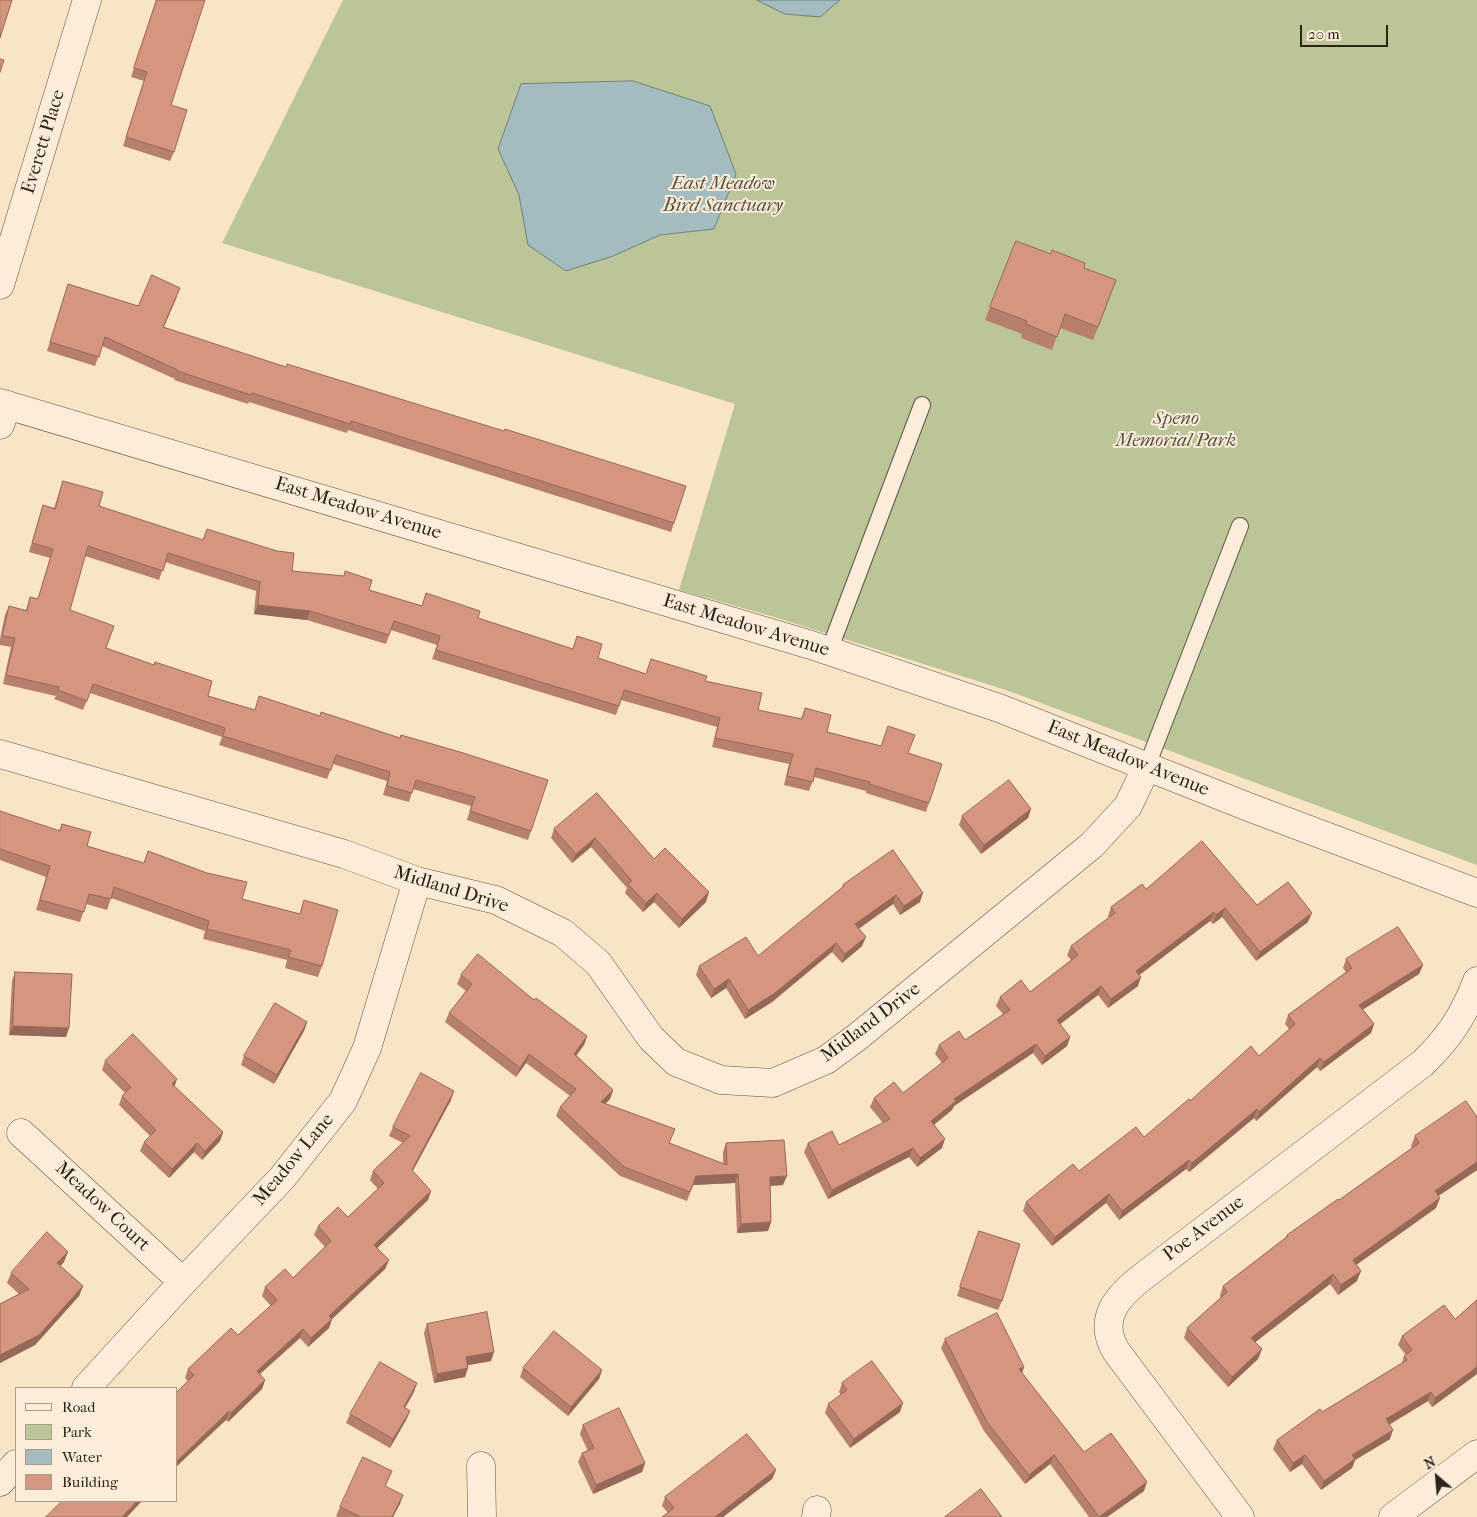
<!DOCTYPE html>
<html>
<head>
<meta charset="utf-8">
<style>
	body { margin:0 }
	#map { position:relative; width:1477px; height:1517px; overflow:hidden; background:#f9e4c6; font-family:"IM FELL French Canon",serif }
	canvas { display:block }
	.legend { position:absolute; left:15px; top:1387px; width:162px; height:115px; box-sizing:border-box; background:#fbedda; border:1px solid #a89d8d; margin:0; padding:6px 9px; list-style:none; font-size:15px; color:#2b241a }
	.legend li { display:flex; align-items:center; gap:10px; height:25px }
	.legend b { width:25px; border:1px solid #a89d8d }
	.north { position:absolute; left:1412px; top:1452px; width:50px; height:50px; -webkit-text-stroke:4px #fbedda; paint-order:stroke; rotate:333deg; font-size:14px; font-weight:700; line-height:20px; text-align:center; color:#2b241a }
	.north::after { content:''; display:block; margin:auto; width:18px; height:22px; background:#2b241a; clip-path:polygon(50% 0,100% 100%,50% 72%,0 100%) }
	.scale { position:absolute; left:1300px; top:25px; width:88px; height:22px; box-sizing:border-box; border:2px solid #2b241a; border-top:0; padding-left:6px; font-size:15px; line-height:18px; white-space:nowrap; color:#2b241a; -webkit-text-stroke:4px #fbedda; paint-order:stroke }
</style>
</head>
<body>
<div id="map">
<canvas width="1477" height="1517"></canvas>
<ul class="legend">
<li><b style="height:6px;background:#fbedda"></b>Road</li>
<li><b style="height:14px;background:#bbc597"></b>Park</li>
<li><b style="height:14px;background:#a3bcbf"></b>Water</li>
<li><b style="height:14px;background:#d5957f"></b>Building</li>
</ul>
<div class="north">N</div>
<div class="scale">20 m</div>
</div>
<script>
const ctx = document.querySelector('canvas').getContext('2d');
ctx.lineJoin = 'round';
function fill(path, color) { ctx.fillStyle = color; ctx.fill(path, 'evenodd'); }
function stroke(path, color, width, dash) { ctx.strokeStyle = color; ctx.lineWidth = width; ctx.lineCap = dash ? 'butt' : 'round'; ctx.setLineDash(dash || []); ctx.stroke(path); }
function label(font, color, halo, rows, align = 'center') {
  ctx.font = font + ' "IM FELL French Canon",serif'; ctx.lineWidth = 4; ctx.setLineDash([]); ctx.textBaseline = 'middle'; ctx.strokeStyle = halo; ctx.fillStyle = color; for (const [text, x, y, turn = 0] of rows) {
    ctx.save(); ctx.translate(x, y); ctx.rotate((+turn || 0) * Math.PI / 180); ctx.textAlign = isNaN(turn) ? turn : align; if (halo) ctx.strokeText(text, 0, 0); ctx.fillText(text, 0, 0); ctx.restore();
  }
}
fill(new Path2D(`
	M343,0h1134v865l-471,-175 -235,-74 -92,-26 56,-186 -513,-161z`), '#bbc597');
const water = new Path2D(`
	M757,0h83l-20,17 -35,-3z
	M633,81l77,25 26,68 -22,55 -54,6 -47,21 -47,15 -38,-26 -9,-50 -21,-46 23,-65z`);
fill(water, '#a3bcbf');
stroke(water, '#737f7d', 1);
const service = new Path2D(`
	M829,651l93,-246
	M1147,766l93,-240`);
const minor = new Path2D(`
	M0,285l87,-285
	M0,425l7,-20
	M0,754l344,100 73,27 79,19 67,33 35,30 53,75 25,24 45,18 52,3 53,-23 30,-22 236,-193 36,-39 19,-40
	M21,1133l162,149
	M86,1388l97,-106 99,-104 61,-77 24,-53 50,-167
	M481,1466l1,51
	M0,1482l16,-18
	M816,1517l1,-7
	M1240,1517l-124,-166c-19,-32 1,-54 25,-73l282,-215c26,-25 41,-48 54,-82
	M1393,1517l84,-63`);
const tertiary = new Path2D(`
	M0,403l811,242 188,63 252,100 226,85`);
stroke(service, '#5e5445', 18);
stroke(minor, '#5e5445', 29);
stroke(tertiary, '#5e5445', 29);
stroke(service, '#fbedda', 16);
stroke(minor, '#fbedda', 28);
stroke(tertiary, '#fbedda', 28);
fill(new Path2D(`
	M156,0l15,105 3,47 -4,9 -47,-15 21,-65 -13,-4z
	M1084,268l27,26 -18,46 -33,-12 -8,22 -31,-12 1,-4 -37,-14 5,-13z
	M68,284l70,22 39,-9 -13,30 510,196 -3,9 -323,-102 -1,3 -98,-31 -1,2 -74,-24 1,-1 -73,-33 -7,20 -48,-15z
	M63,481l36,25 193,65 77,19 53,16 56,12 168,56 5,-15 54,22 53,29 43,9 4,-11 22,24 81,21 21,50 -3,9 -60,-19v-2l-52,-14 -5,14 -25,-6 5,-21 -77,-17 5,-20 -96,-27 -5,15 -184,-56 5,-14 -46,-15 -5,14 -79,-24 -53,-6 2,-23 -91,-29 -6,18 -74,-24 -15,54 36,38 102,48 46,14 66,6 80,22 131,93 -3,9 -61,-20 4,-14 -58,-17 -4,13 -26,-7 4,-14 -54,-17 -6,15 -108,-34 3,-8 -132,-44 -7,17 -29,-11 2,-3 -53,-12 8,-37 -11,-2v-6l5,-24 4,-9 17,4 4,-13 8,2 12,-41 -21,-6 14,-47 11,3z
	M597,793l57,66 52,43 -27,26 -25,-26 -11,10 -18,-19 2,-5 -36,-41 -19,16 -21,-25 3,-9z
	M1031,809l-3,9 -47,36 -22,-29 3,-9z
	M0,811l59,20 3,-7 25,22 155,53 58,15 4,-14 18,66 -4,11 -33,-9 2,-8 -84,-21 2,-8 -94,-33 -4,12 -21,-6 -6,18 -44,-12 10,-33 -46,-17z
	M893,850l27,52 -20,13 -7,-11 -34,25 3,17 -20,17 -10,-11 -60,50 -27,17 -19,-31 -15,10 -15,-23 3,-9 59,-10 84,-68 1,-3z
	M1146,889l111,16 51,17 -52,39 -34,-44 -9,7 -3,-3 -71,54 -1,11 -30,22 -10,-13 -38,29 10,13 -3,9 -25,19 -9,-12 -79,53 -2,4 -18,15 8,23 -25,19 -8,-10 -81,42 -24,-47 4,-9 31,2 44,-22 -13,-16 4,-9 29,-5 39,-30 -7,-9 4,-9 26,-5 38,-26 -7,-8 4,-9 30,-5 41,-32 -4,-5 4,-9 38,-28 -1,-2 3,-9z
	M1346,959l77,6 -4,9 -56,35 11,15 -3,9 -51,38 -3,-4 -61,54 -2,-3 -65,54 -3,-3 -67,51 -13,-17 -54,43 -29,-35 3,-9 53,-31 65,-34 115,-81 30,-27 -4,-5 3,-9 58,-43 -3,-4z
	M15,972l51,65 -57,-2 3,-54z
	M461,975l73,25 53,36 -3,9 -8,10 37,35 -3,9 -5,5 65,39 53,21v-12l3,-9 57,42 -13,1 1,36 -3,9 -31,2 -2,-50 -42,2 -6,16 -67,-25 -64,-60 4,-9 10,-11 -44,-33 -10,14 -71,-55 4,-9 17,-22 -9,-7z
	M307,1022l-3,9 -30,53 -33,-19 3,-9z
	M105,1061l69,25 49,46 -3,9 -18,19 -8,-8 -25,26 -29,-27 4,-9 6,-6 -31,-31 3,-9 3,-3 -23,-23z
	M451,1100l-39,71 19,20 -3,9 -51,48 12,12 -4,9 -53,50 -3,9 -21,19 -8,-9 -40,36 5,6 -3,9 -34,33 -43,-44 3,-9 50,-34 33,-29 -9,-10 3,-9 28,-9 32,-31 -11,-12 4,-9 30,-9 30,-28 -8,-9 3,-9 30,-28 -14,-7 4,-9z
	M1477,1117v53l-39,26 -2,12 -80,57 1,16 -19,14 -8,-11 -75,58 7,7 -4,10 -30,28 -44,-49 3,-10 34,-30 -1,-2 3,-10 62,-48 2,-3 52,-35 73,-52 -1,-2 4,-10z
	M976,1240l26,61 -4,9 -41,-14z
	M64,1262l-4,4 23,20 -4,10 -44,49 -35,18v-59l19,-10 -12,-11 4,-10z
	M1477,1300v74l-45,33 -4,-6 -39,24 1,14 -35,21 -3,8 -31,22 -19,-26 -12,8 -17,-23 4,-9 125,-77 2,-7 2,-1 -8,-10 4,-9 53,-17z
	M427,1324l64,37 -23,4 -3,12 -31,6 -10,-50z
	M945,1339l79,28 -2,6 62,79 60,39 -37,26h-18l-39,-53 -25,20 -41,-53 -43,-83z
	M523,1368l79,2 -3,9 -31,37 -48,-39z
	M842,1383l58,29 -50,36 -25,-35 3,-9 13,-9 -2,-3z
	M414,1392l-9,16 5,3 -4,9 -16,28 -44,-25 4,-9z
	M583,1425l62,38 -3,9 -49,22 -15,-32 4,-9 6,-2 -8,-17z
	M776,1470l-4,9 -49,38h-61l6,-4 -6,-7 3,-9z
	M392,1471l-7,16 18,8 -10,22h-55l-2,-1 4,-9z`), '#b7806d');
fill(new Path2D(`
	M258,605l52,6 -3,9 -53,-6z
	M1031,809l-3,9 -47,36 3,-9z
	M595,838l-4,9 -19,16 4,-9z
	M709,892l-3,10 -27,26 3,-9z
	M657,893l-3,9 -11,10 3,-9z
	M923,893l-3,9 -20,13 4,-9z
	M896,895l-3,9 -41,29 3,-9z
	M1225,908l-3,9 -9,7 3,-9z
	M1214,912l-4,9 -77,59 3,-9z
	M1312,913l-4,9 -52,39 4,-9z
	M866,937l-4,9 -20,17 3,-9z
	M836,943l-4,9 -60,50 -27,17 3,-9z
	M1423,965l-4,9 -63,40 3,-9z
	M1141,977l-3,9 -30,22 3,-9z
	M729,979l-3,9 -15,10 3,-9z
	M1101,986l-3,9 -44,34 3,-9z
	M307,1022l-3,9 -30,53 3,-9z
	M1374,1024l-3,9 -51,38 4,-9z
	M13,1026l56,2 -3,9 -57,-2z
	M587,1036l-3,9 -13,18 3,-9z
	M1070,1037l-3,9 -25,19 3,-9z
	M1036,1044l-3,9 -79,53 -2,4 -25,20 4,-9 23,-22z
	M529,1054l-3,9 -10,14 4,-9z
	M1320,1058l-3,9 -61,54 3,-9z
	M177,1079l-3,9 -2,-4z
	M613,1090l-3,9 -12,12 3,-9z
	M454,1091l-3,9 -43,80 4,-10z
	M1257,1109l-3,9 -65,54 3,-9z
	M223,1132l-3,9 -18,19 3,-9z
	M945,1139l-3,9 -25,19 3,-9z
	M197,1143l-3,9 -25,26 3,-9z
	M913,1148l-4,9 -81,42 4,-9z
	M1189,1160l-3,9 -67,51 3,-9z
	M1477,1162v8l-46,31 4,-10z
	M738,1174l-3,9 -42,2 -6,16 9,-25z
	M787,1176l-4,9 -17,1 4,-9z
	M431,1191l-3,9 -57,54 3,-9z
	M1109,1194l-3,9 -54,43 3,-9z
	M1440,1198l-4,10 -87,62 4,-10z
	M771,1222l-3,9 -31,2 4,-9z
	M68,1252l-4,10 -11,12 4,-11z
	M389,1260l-4,9 -53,50 -3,9 -21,19 3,-9 18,-22z
	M1361,1271l-4,10 -19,14 3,-10z
	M1333,1274l-3,10 -82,64 3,-10z
	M83,1286l-4,10 -44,49 -35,18v-8z
	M303,1329l-3,9 -47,42 4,-9z
	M1262,1349l-4,10 -30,28 4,-10z
	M494,1352l-3,9 -28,5 3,-9z
	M1024,1367l-3,9 -2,-7z
	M1477,1367v7l-45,33 3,-9z
	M468,1368l-3,9 -31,6 3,-9z
	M602,1370l-3,9 -31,37 3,-9z
	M265,1380l-3,9 -34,33 3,-9z
	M417,1383l-3,9 -14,24 4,-9z
	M1431,1392l-3,9 -45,27 3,-9z
	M903,1403l-3,9 -50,36 4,-9z
	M229,1411l-3,9 -50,47v-5z
	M410,1411l-4,9 -16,28 3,-9z
	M1393,1430l-3,9 -35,21 -3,8 -31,22 3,-9 28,-26z
	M1054,1455l-4,9 -25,20 4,-9z
	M1305,1455l-3,9 -12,8 3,-9z
	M645,1463l-3,9 -49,22 3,-9z
	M776,1470l-4,9 -49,38h-8z
	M1147,1482l-3,9 -37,26h-8z
	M403,1495l-3,9 -7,13h-1z
	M137,1501h5l-15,16h-5z`), '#956859');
const building = new Path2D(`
	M0,0h12l-12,38z
	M157,0h48l-34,105 16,5 -13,42 -48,-15 21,-65 -13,-4z
	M0,59l4,1 -4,12z
	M1016,241l35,13 1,-4 33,13 -1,5 32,12 -18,47 -33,-13 -8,23 -31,-13 1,-3 -37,-14z
	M152,275l28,13 -17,39 123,40 1,-3 217,67 1,-2 181,57 -12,37 -323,-102 -1,3 -98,-31 -1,2 -74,-24 1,-1 -73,-33 -6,20 -49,-15 18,-58 70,22z
	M63,481l40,11 -4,14 104,34 4,-11 70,22 17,2 -2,18 52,5 1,-5 27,9 -3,10 53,16 4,-13 54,18 -2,7 95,31 4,-13 25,8 -4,14 48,16 5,-15 56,17 -2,5 57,12 -4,17 44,9 3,-11 26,7 -4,17 54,14 7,-20 27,9 -7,18 34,11 -13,39 -60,-19 1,-2 -54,-14 -3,14 -26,-6 6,-22 -78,-16 5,-20 -96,-28 -5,16 -183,-56 4,-14 -46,-15 -5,14 -79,-24 -52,-6 2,-23 -92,-29 -5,18 -75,-25 -18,64 44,16 -8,22 48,17 1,-3 57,19 -4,15 47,14 4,-14 61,20 1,-4 79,26 1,-3 59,17 88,28 -17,51 -61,-20 5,-14 -59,-17 -4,13 -25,-7 3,-14 -54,-17 -5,15 -108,-34 2,-8 -132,-44 -6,17 -29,-11 1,-3 -53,-12 9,-37 -13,-2 7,-30 18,5 3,-14 8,2 15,-50 -21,-6 11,-38 12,4z
	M1009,780l22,29 -47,36 -22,-29z
	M597,793l57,66 11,-11 44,44 -27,27 -25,-26 -11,10 -18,-19 4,-3 -37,-43 -19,16 -22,-25z
	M0,811l60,20 2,-7 29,8 -4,14 57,17 4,-12 59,22 40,9 -5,17 58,15 4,-14 34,10 -16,56 -34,-9 3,-7 -84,-21 2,-8 -95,-34 -3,12 -22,-5 -5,18 -44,-12 10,-34 -50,-17z
	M1202,841l55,64 31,-23 24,31 -52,39 -35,-44 -9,7 -2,-3 -78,59 5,6 -30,22 -10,-13 -44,34 13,17 -25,19 -9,-12 -82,55 2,2 -25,20 14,18 -25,19 -7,-10 -81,42 -24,-47 24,-12 7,14 51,-26 -16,-21 20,-16 9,11 45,-35 -9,-13 20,-14 6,9 45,-30 -10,-13 21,-17 9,12 48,-37 -7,-9 44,-33 -4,-6 31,-23 4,5z
	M893,850l30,43 -19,13 -8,-11 -41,29 11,13 -21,17 -9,-11 -61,50 -27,17 -19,-31 -15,10 -15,-23 47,-29 12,19 86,-70 -1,-1z
	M1398,927l25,38 -64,40 15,19 -50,38 -4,-4 -61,54 -2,-3 -65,54 -3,-3 -67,51 -13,-17 -54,43 -29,-35 47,-38 6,7 57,-44 8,10 45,-38 1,2 61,-55 8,10 36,-32 -7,-9 64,-47 -6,-9z
	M478,954l56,46 2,-2 51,38 -13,18 39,36 -12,12 74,27 -6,14 58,22 -1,-22 58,-3 3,36 -17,1 1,45 -30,2 -3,-50 -42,2 -6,16 -66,-25 -64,-60 16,-18 -47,-35 -9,14 -71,-55 23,-29 -11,-9z
	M15,972l57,2 -3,54 -56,-2z
	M275,1003l32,19 -30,53 -33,-19z
	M133,1034l44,45 -5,5 51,48 -18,19 -8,-8 -25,26 -28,-27 12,-12 -34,-34 9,-9 -26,-26z
	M421,1073l33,18 -42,79 19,21 -57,54 15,15 -60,56 3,3 -21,19 -8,-9 -46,42 8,9 -34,33 -2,-2 -53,51v-69l18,-18 -6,-6 43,-41 7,7 39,-35 -12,-13 20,-18 8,9 38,-37 -13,-15 20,-19 10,10 36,-34 -11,-12 37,-35 -17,-9z
	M1466,1101l11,16v45l-42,29 5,7 -87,62 8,11 -20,14 -8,-11 -82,64 11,11 -30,28 -45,-49 40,-36 -4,-6 65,-50 -1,-1 51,-36 1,1 80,-57 -4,-7z
	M979,1231l41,13 -18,57 -42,-14z
	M47,1232l21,20 -11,11 26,23 -44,49 -39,20v-51l29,-15 -18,-16z
	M1477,1300v67l-42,31 -4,-6 -45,27 7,11 -41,25 3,4 -31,22 -19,-26 -12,8 -16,-23 43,-31 2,3 85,-52 -3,-4 8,-6 -10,-14 42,-31 11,14z
	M487,1312l7,40 -28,5 2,11 -31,6 -10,-50z
	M997,1313l27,54 -5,2 65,83 27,-19 36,49 -48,35 -45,-62 -25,20 -42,-53 -42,-83z
	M554,1331l48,39 -31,37 -48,-39z
	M872,1361l31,42 -49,36 -26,-35 19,-14 -5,-7z
	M380,1362l37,21 -13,24 6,4 -17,28 -43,-25z
	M619,1408l26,55 -49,22 -14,-32 12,-5 -11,-23z
	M747,1434l29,36 -61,47h-53l12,-9 -9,-11z
	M363,1457l29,14 -7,15 18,9 -11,22h-33v-1l-19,-9z
	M981,1489l21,28h-57z
	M62,1501h2l1,1 1,-1h71l-15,16h-76z`);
fill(building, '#d5957f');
stroke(building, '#956859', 1);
label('19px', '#2b241a', '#fbedda', [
	["Everett Place",44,142,-73],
	["East Meadow Avenue",358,509,17],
	["East Meadow Avenue",746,626,17],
	["East Meadow Avenue",1128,759,22],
	["Midland Drive",451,890,17],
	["Midland Drive",871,1023,-37],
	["Meadow Lane",294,1160,-50],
	["Meadow Court",102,1207,43],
	["Poe Avenue",1204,1229,-37]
]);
label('italic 19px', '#565440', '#fbedda', [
	["East Meadow",723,184],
	["Bird Sanctuary",723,206],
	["Speno",1176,419],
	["Memorial Park",1176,441]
]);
</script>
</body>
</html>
